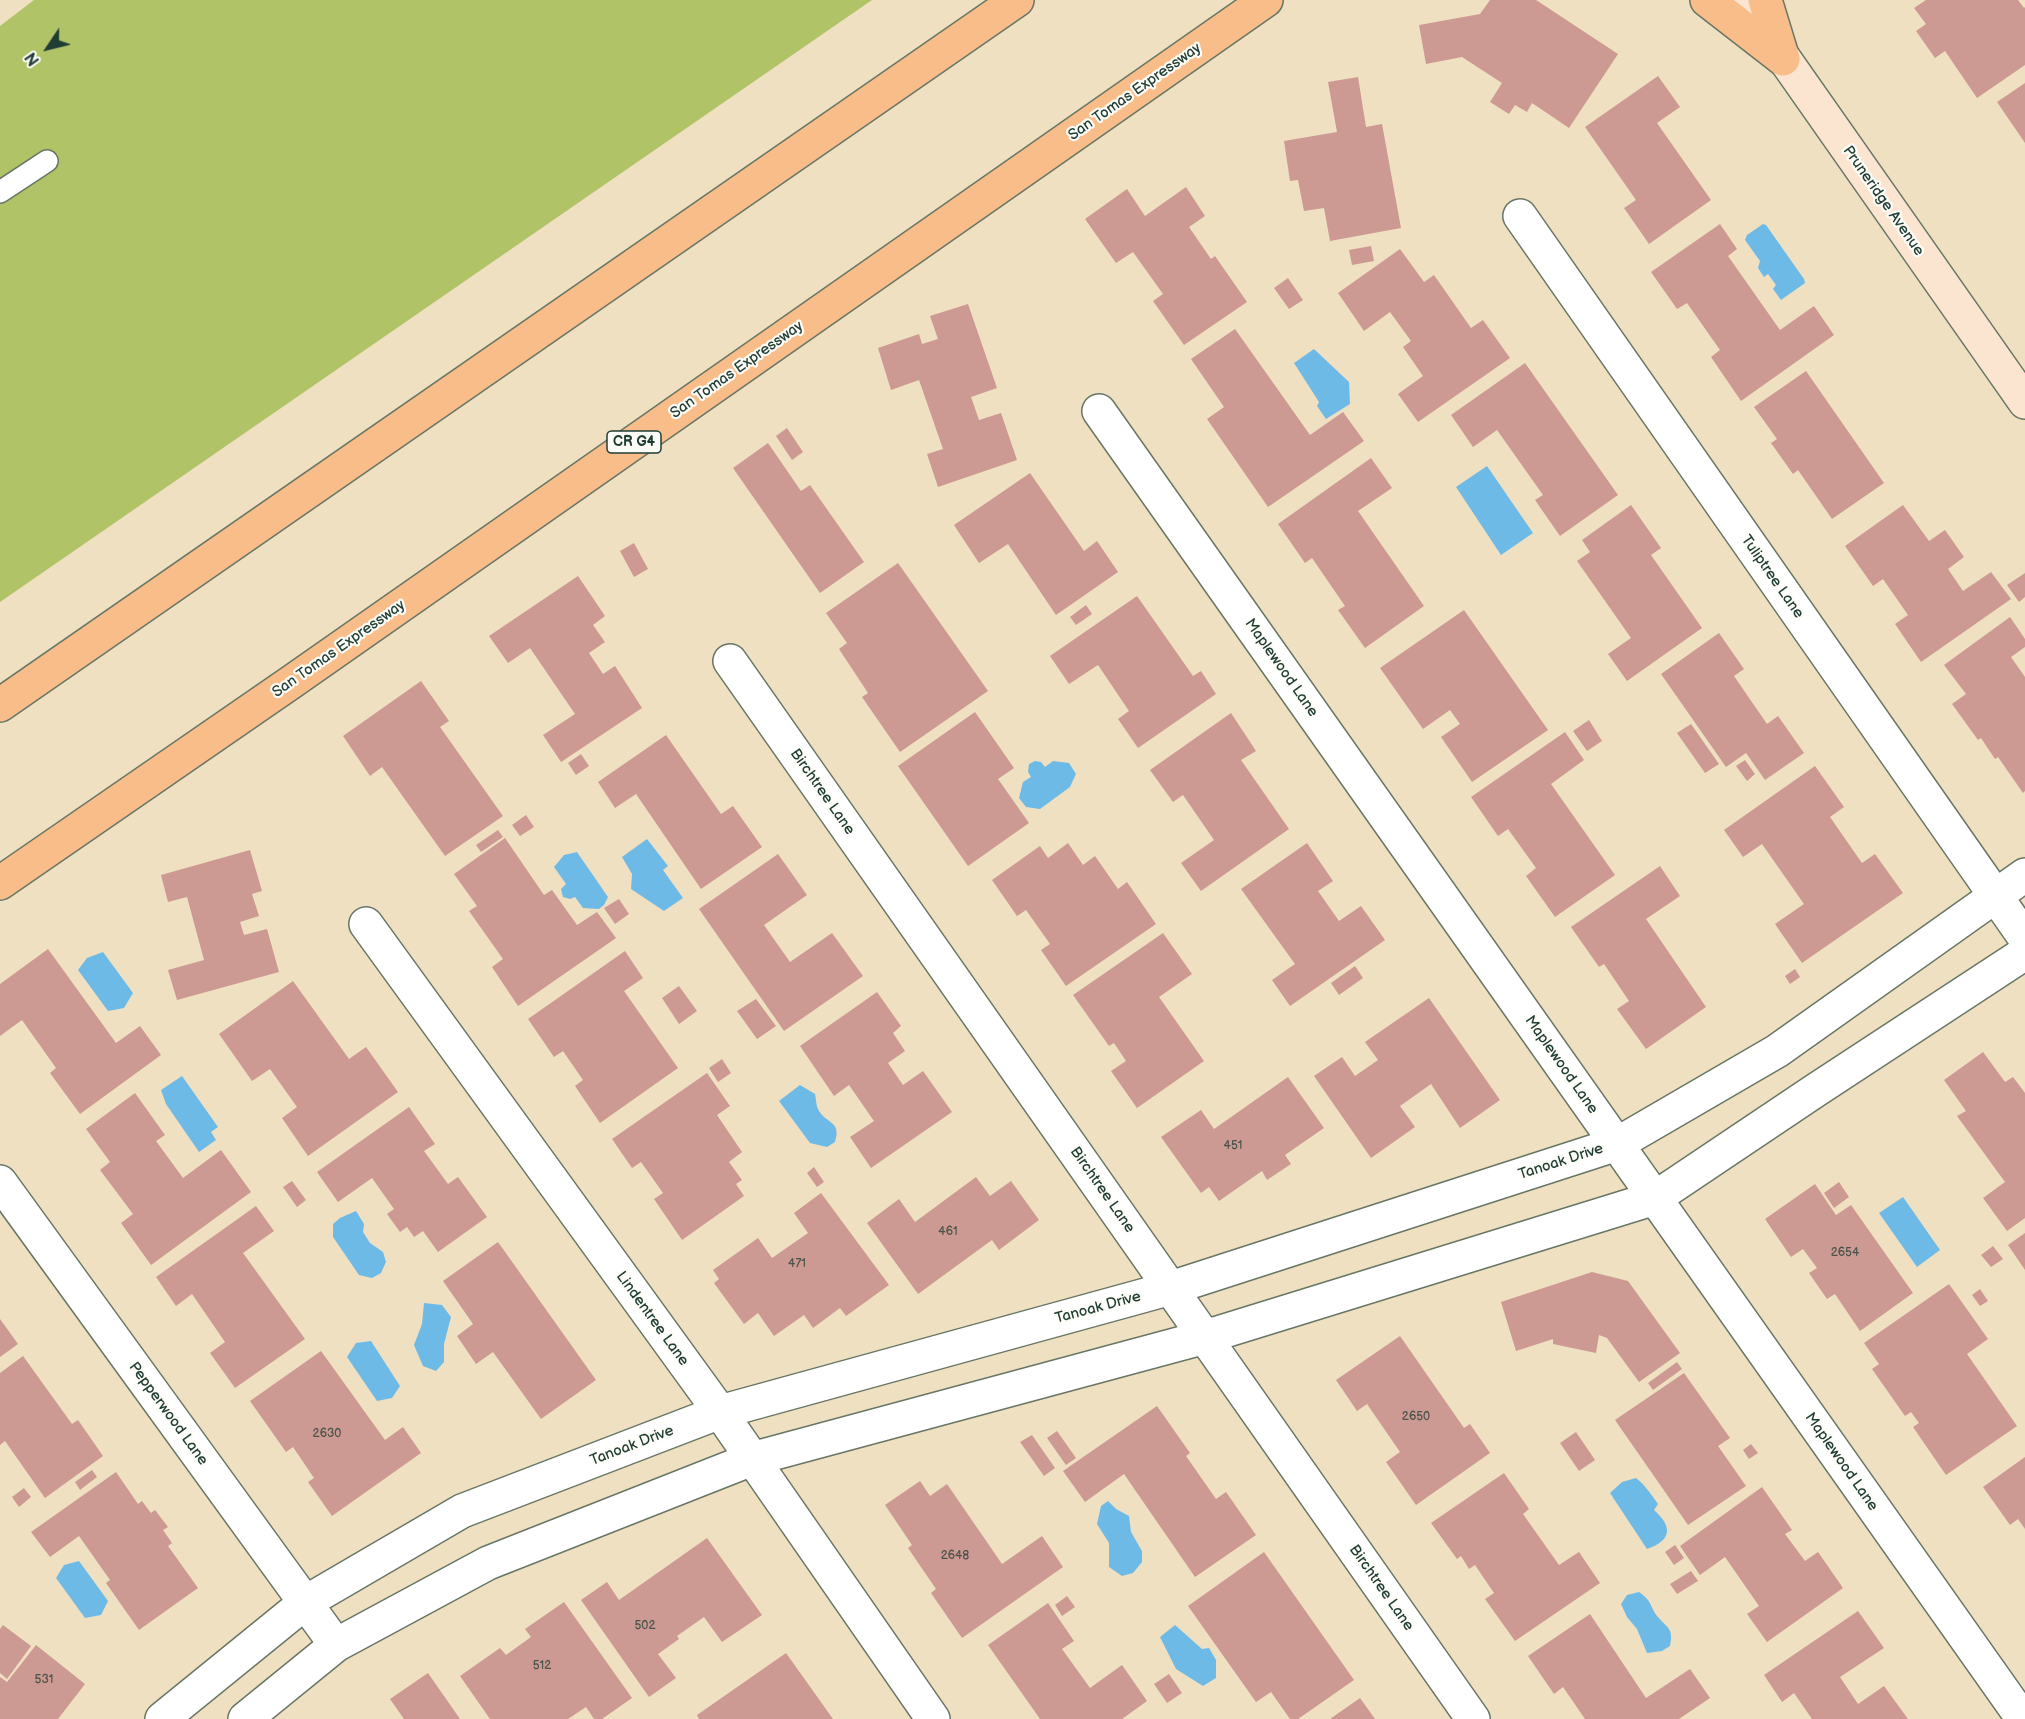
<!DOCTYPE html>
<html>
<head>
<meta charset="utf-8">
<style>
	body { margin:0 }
	#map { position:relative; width:2025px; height:1719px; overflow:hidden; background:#efe0c1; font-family:"Balsamiq Sans",sans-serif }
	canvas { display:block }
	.north { position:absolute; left:18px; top:18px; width:60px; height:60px; -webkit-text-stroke:4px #fdfcf7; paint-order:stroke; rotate:235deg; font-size:16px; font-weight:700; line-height:24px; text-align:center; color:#1f3d34 }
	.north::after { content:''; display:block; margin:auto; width:21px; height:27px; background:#1f3d34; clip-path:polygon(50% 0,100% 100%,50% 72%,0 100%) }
</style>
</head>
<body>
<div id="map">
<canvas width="2025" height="1719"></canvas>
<div class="north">N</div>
</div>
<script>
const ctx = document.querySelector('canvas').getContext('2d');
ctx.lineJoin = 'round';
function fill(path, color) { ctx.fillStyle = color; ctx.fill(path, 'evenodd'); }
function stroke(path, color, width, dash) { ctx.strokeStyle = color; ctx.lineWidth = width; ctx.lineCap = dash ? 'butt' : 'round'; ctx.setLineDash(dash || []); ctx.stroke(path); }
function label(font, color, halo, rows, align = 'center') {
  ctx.font = font + ' "Balsamiq Sans",sans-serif'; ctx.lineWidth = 4.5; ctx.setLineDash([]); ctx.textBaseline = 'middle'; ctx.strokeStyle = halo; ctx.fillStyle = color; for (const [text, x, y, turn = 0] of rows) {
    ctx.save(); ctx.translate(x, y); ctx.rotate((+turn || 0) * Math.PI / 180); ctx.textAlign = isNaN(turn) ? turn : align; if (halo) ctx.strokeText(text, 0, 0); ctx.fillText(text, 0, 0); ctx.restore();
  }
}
fill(new Path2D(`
	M34,0h838l-872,602v-576z`), '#b0c367');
fill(new Path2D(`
	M1763,224l3,1 38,54 1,4 -24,17 -8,-11 3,-4 -8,-11 -4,3 -6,-9 2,-7 -15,-21 2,-5z
	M1314,349l35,33 1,22 -24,15 -9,-13 2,-4 -25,-39z
	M1487,466l46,67 -32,22 -45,-68z
	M1035,761l6,1 4,5 8,-6 16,2 7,11 -6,13 -30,22 -14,-2 -7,-9 4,-16 8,-5 -3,-5 1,-8z
	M647,839l21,27 -5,4 20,28 -19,13 -33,-22 1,-15 -10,-17z
	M577,852l31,45 -4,8 -5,4 -16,-1 -8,-11 -5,2 -7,-2 -2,-8 5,-5 -12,-17 10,-12z
	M103,952l30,41 -9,15 -16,3 -30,-41 9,-12z
	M182,1076l36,51 -7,5 5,8 -17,12 -33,-48 -5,-14z
	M800,1085l15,9c1,4 1,11 3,15 7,15 24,11 17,33l-8,5 -17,-4 -31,-42z
	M1903,1197l37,53 -23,17 -38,-54z
	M356,1211l8,13 -1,8 7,11 13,9 3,10 -5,11 -9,5 -13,-3 -26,-38v-13l7,-6z
	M424,1303l18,2 9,12 -7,27v18l-8,9 -13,-5 -9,-21 8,-21z
	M371,1341l29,45 -8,12 -15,3 -30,-44 9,-14z
	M1636,1478c9,7 15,16 22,26l-4,6c18,16 19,30 -7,39l-37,-56 12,-11z
	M1108,1501l8,8 13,7 2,16 11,19v11l-9,11 -11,3 -13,-9v-24l-12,-19 4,-18z
	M79,1561l29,40 -7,14 -16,3 -29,-40 8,-13z
	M1639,1592c14,10 10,13 18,24 10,12 17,12 13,30l-8,5 -15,2 -10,-24 -10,-12 -6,-13 6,-9z
	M1175,1625l27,24 7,-1 7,12v18l-13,8 -27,-17 -16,-32z`), '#6ebae7');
fill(new Path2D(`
	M1490,0h46l82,54 -49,74 -37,-25 -5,9 -12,-7 -6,9 -19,-12 12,-19 -40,-26 -36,7 -7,-39 61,-11z
	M1926,0h92l6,8 1,-1v58l-48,33 -32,-47 -10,7 -19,-27 10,-7 -12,-16z
	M1658,76l22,31 -23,16 54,77 -62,44 -25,-36 12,-8 -51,-73z
	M1358,77l8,50 16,-3 19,104 -71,13 -6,-33 -20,3 -6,-31 -8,1 -6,-40 53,-9 -9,-50z
	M2025,83v60l-28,-41z
	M1186,187l19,29 -16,11 22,32 4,-3 32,46 -63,43 -31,-44 10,-7 -30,-42 -17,11 -31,-44 42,-30 18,27z
	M1720,224l17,25 -9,7 52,74 34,-24 20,29 -93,66 -30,-44 9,-7 -33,-47 -10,6 -26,-37z
	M1371,246l3,15 -22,4 -3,-15z
	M1400,249l24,33 10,-7 37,53 12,-8 27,38 -92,64 -20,-28 25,-18 -20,-29 8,-6 -21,-29 -26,19 -26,-38z
	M1288,278l15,22 -14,9 -15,-21z
	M968,304l29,84 -26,9 8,23 22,-7 16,47 -79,27 -11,-33 16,-5 -24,-69 -28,10 -13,-42 41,-14 3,10 16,-5 -8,-23z
	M1235,329l75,106 33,-23 21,29 -96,66 -61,-88 17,-12 -33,-48z
	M1525,363l93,132 -58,41 -25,-36 8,-5 -46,-65 -24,17 -22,-32z
	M1806,371l78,112 -52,36 -34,-49 -5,4 -22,-31 6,-4 -23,-32z
	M787,428l16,24 -11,8 -16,-24z
	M768,443l33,48 9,-6 54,77 -44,31 -87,-125z
	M1371,458l21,30 -34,23 66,95 -59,42 -27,-38 7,-4 -33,-48 -7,5 -27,-39z
	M1030,473l54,78 13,-10 21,31 -62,43 -48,-71 -29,19 -25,-38z
	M1631,505l30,43 -10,7 51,73 -75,53 -19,-27 23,-16 -54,-77 13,-9 -8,-12z
	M1903,505l26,36 16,-11 19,27 -16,12 15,22 28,-19 20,27 -90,63 -26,-38 13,-9 -25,-36 -10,7 -28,-40z
	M634,543l14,26 -14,8 -14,-26z
	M898,563l90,128 -88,61 -38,-55 6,-4 -29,-44 8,-6 -21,-30z
	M2025,573v24l-6,5 -12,-17z
	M578,576l27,40 -12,9 12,17 -16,11 14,21 12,-8 27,42 -81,54 -18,-27 32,-21 -45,-66 -22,15 -19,-27z
	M1137,596l56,80 8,-5 15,23 -78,54 -20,-29 11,-8 -31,-46 -29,19 -19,-28z
	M1086,605l6,9 -16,11 -6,-8z
	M1464,610l84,120 -76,52 -31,-45 19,-13 -10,-14 -27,19 -43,-61z
	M2010,617l15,22v8l-14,10 14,20v114l-2,2 -25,-36 -3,2 -14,-21 -3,2 -26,-36 14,-10 -22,-29z
	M1719,633l25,36 -10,7 33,48 11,-8 26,37 -39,27 -19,-27 -20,14 -65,-93z
	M421,681l28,40 -9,6 63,89 -58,40 -63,-89 -12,9 -27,-40z
	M975,712l39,56 -16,11 31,44 -61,43 -70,-100z
	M1231,713l25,38 -15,9 48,69 -88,62 -20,-28 33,-23 -31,-45 -10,7 -23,-32z
	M1589,720l13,21 -15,10 -14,-20z
	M1691,724l28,40 -14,9 -28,-40z
	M1565,732l19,28 -33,24 64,91 -60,42 -29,-41 10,-8 -28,-39 -10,7 -27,-39z
	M666,735l55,79 12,-8 29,41 -61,42 -65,-95 -21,14 -17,-26z
	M581,754l8,12 -13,9 -8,-12z
	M1745,760l10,14 -8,7 -11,-15z
	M1815,766l29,41 -14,10 32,46 13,-9 28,39 -101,70 -27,-39 29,-20 -42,-60 -19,13 -19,-27z
	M526,815l8,12 -14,9 -8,-11z
	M498,830l5,7 -22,15 -5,-7z
	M505,838l39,57 8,-5 25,35 20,-13 19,26 -98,68 -26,-39 11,-8 -34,-48 8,-5 -23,-32z
	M1068,843l15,22 12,-9 23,33 9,-7 29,42 -90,62 -25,-36 9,-6 -24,-34 -9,6 -25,-36 48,-34 8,12z
	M1307,843l26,38 -15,10 21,30 22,-15 24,34 -95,66 -18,-26 23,-16 -54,-75z
	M250,850l12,41 -10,3 7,22 -19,6 4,13 23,-6 12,43 -102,28 -9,-30 36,-10 -17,-63 -19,5 -7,-27z
	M778,854l29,41 -43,30 26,37 42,-29 31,43 -79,55 -85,-122z
	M1660,866l20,30 -34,23 60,88 -60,42 -29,-40 12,-8 -25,-37 -5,3 -28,-40z
	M619,899l10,15 -14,10 -11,-16z
	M1163,933l29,41 -33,23 45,64 -67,47 -26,-37 15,-10 -12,-18 -5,3 -36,-51z
	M48,949l68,94 24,-17 21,29 -81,59 -30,-41 6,-5 -34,-48 -22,16v-52z
	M625,951l18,27 -19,13 54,77 -78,55 -25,-37 8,-6 -20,-29 -9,6 -26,-38z
	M1355,966l8,12 -24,17 -8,-12z
	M1795,969l5,8 -10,7 -5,-8z
	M293,981l56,78 17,-12 32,45 -90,64 -26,-38 15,-11 -27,-38 -18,12 -33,-47z
	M679,986l18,25 -18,13 -17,-26z
	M877,992l24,34 -8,7 12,18 -17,12 15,22 20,-14 29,41 -81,56 -21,-31 24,-16 -25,-36 -15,11 -34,-50z
	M1429,998l71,102 -40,28 -29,-44 -31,22 15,21 -44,31 -57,-82 28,-19 13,19 23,-16 -13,-18z
	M756,999l20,27 -19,13 -20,-28z
	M1983,1052l22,30 8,-5 12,16v125l-18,13 -24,-33 22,-16 -48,-66 9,-5 -22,-31z
	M722,1059l9,14 -13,9 -9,-14z
	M707,1073l23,33 -13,9 25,37 -13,10 13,18 -6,4 8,12 -62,44 -28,-41 9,-6 -22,-31 -9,6 -20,-29z
	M1288,1077l36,51 -39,27 6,9 -24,16 -5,-9 -43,30 -10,-14 -8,6 -40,-56 40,-27 13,19z
	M135,1093l30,42 -9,6 27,37 38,-28 30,42 -100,73 -30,-42 12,-9 -33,-44 10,-8 -24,-33z
	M409,1107l26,37 -11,7 24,33 10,-7 29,40 -49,35 -15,-21 -9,6 -7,-10 -7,5 -13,-18 7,-5 -22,-31 -34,24 -21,-30z
	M814,1167l10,15 -7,5 -10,-14z
	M976,1177l14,19 21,-15 28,39 -40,30 -7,-10 -74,54 -51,-71 32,-24 16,23z
	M292,1181l14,19 -9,7 -14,-20z
	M1839,1182l10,15 -15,11 -10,-15z
	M1815,1184l21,31 15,-10 62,88 -53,38 -25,-37 -8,5 -18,-26 8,-5 -14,-19 -12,8 -26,-38z
	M821,1193l68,92 -43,31 -6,-8 -27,20 -9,-13 -30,21 -16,-23 -14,11 -30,-41 5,-4 -6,-9 45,-32 14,20 36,-25 -14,-20z
	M256,1206l18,25 -31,22 62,86 -70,49 -25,-35 15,-11 -33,-48 -16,12 -20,-29z
	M2025,1233v37l-17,-25z
	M498,1242l98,138 -55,39 -48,-67 -17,12 -19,-28 16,-12 -30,-43z
	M1993,1246l10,13 -12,8 -10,-12z
	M1592,1272l36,9 52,72 -41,29 -32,-44 -8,-3 -3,18 -43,-9v-5l-37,12 -15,-49z
	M1949,1284l39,55 -21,15 50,72 -71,49 -33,-48 6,-4 -8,-11 -6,4 -33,-47 7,-5 -15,-21z
	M1980,1289l8,12 -8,5 -8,-11z
	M0,1319l18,25 -18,13z
	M1400,1336l64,92 6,-4 20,29 -74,52 -30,-43 14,-10 -33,-48 -10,7 -21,-31z
	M321,1351l64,89 18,-13 18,26 -89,63 -24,-34 6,-4 -21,-31 -7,5 -36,-51z
	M23,1356l49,68 6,-4 25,36 -58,42 -40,-57 -5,4v-72z
	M1677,1362l5,7 -29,21 -5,-7z
	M1684,1373l46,65 -12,8 28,40 -58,39 -73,-105z
	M1157,1406l33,47 -4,3 30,43 10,-7 30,43 -61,42 -71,-103 -39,28 -22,-31z
	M1057,1431l19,27 -10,7 -19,-27z
	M1576,1432l19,28 -16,11 -19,-28z
	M1032,1435l23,33 -11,8 -24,-34z
	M1751,1444l7,9 -9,6 -6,-9z
	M2025,1457v72l-7,-10 -8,6 -27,-38z
	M92,1470l5,7 -17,13 -5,-8z
	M116,1472l22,32 4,-3 9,12 4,-3 13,17 -5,3 9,13 -4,3 30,42 -59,42 -33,-47 4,-3 -31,-44 -29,21 -19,-25z
	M1504,1473l25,36 -6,5 36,51 20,-13 21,31 -85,58 -30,-42 9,-6 -19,-28 -6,4 -8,-13 -4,3 -26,-36z
	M920,1481l10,15 17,-12 55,80 40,-28 21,31 -101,71 -31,-45 5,-4 -28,-41 4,-3 -27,-40z
	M1762,1487l30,43 -7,4 20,27 13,-9 25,36 -76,54 -20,-28 12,-8 -34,-49 -25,18 -20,-29z
	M24,1488l7,9 -12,10 -7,-10z
	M707,1538l55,77 -40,27 -18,-25 -27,19 2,3 -21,15 18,24 -27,19 -68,-97 26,-18 12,18z
	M1675,1545l9,13 -10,7 -9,-13z
	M1264,1552l90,128 -56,39h-8l-19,-27 -15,10 -68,-96z
	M1691,1571l7,10 -21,13 -7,-10z
	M1067,1596l8,11 -13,9 -7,-11z
	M564,1602l68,96 -30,21h-8l-8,-12 -18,12h-78l-30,-43 40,-28 6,7 25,-18 -6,-8z
	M1048,1603l26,38 -12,8 28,39 32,-23 25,36 -25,18h-82l-52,-74z
	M1858,1611l26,37 -44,29 18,27 26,-18 24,33h-96l-18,-26 -12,9 -18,-27z
	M1590,1614l56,84 44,-29 20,29 -31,21h-94l-22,-32 -9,7 -26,-38z
	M3,1625l28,21 -24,33 -7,-6v-44z
	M36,1645l49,39 -27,35h-58v-42l7,5z
	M786,1653l47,66h-134l-2,-4z
	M428,1673l32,46h-56l-14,-20z
	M1169,1674l13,19 -15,10 -13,-19z
	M1360,1698l15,21h-45z`), '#cd9993');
const lane = new Path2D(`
	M0,192l47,-31`);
const street = new Path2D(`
	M1520,216l505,722
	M1099,411l924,1308
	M730,661l743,1058
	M366,924l354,488 213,307
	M0,1182l336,463
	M162,1719l144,-117 156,-91 258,-99 451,-124 446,-144 160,-93 248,-176
	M245,1719l91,-74 152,-82 264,-104 453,-122 450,-139 161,-108 209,-137`);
const secondary = new Path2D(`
	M1743,0l282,402`);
const highway = new Path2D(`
	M1707,0l76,59
	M1765,0l18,59
	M0,705l1017,-705
	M0,883l290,-200 976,-683`);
stroke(lane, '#687665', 24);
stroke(street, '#687665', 36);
stroke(secondary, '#687665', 36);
stroke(highway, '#687665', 36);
stroke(lane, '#fff', 21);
stroke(street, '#fff', 33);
stroke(secondary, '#fce5d0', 33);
stroke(highway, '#f8bd89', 33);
label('12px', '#4a544c', null, [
	["451",1233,1146],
	["461",948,1232],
	["2654",1845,1253],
	["471",797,1264],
	["2650",1416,1417],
	["2630",327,1434],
	["2648",955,1556],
	["502",645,1626],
	["512",542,1666],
	["531",44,1680]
]);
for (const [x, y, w] of [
	[634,442,54]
]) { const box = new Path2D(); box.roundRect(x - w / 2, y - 11, w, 22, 4.5); ctx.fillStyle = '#fdfcf7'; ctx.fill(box); stroke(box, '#1f3d34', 1.5); }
label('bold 14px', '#1f3d34', null, [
	["CR G4",634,442]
]);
label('15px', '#1f3d34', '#fdfcf7', [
	["San Tomas Expressway",1135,92,-35],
	["Pruneridge Avenue",1883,201,55],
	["San Tomas Expressway",737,370,-35],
	["Tuliptree Lane",1772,577,55],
	["San Tomas Expressway",339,649,-35],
	["Maplewood Lane",1281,668,55],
	["Birchtree Lane",822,792,55],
	["Maplewood Lane",1561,1065,55],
	["Tanoak Drive",1561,1162,-18],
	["Birchtree Lane",1102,1190,55],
	["Tanoak Drive",1098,1308,-15],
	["Lindentree Lane",652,1319,54],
	["Pepperwood Lane",168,1414,54],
	["Tanoak Drive",632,1446,-21],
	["Maplewood Lane",1841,1462,55],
	["Birchtree Lane",1381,1588,55]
]);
</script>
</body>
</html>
